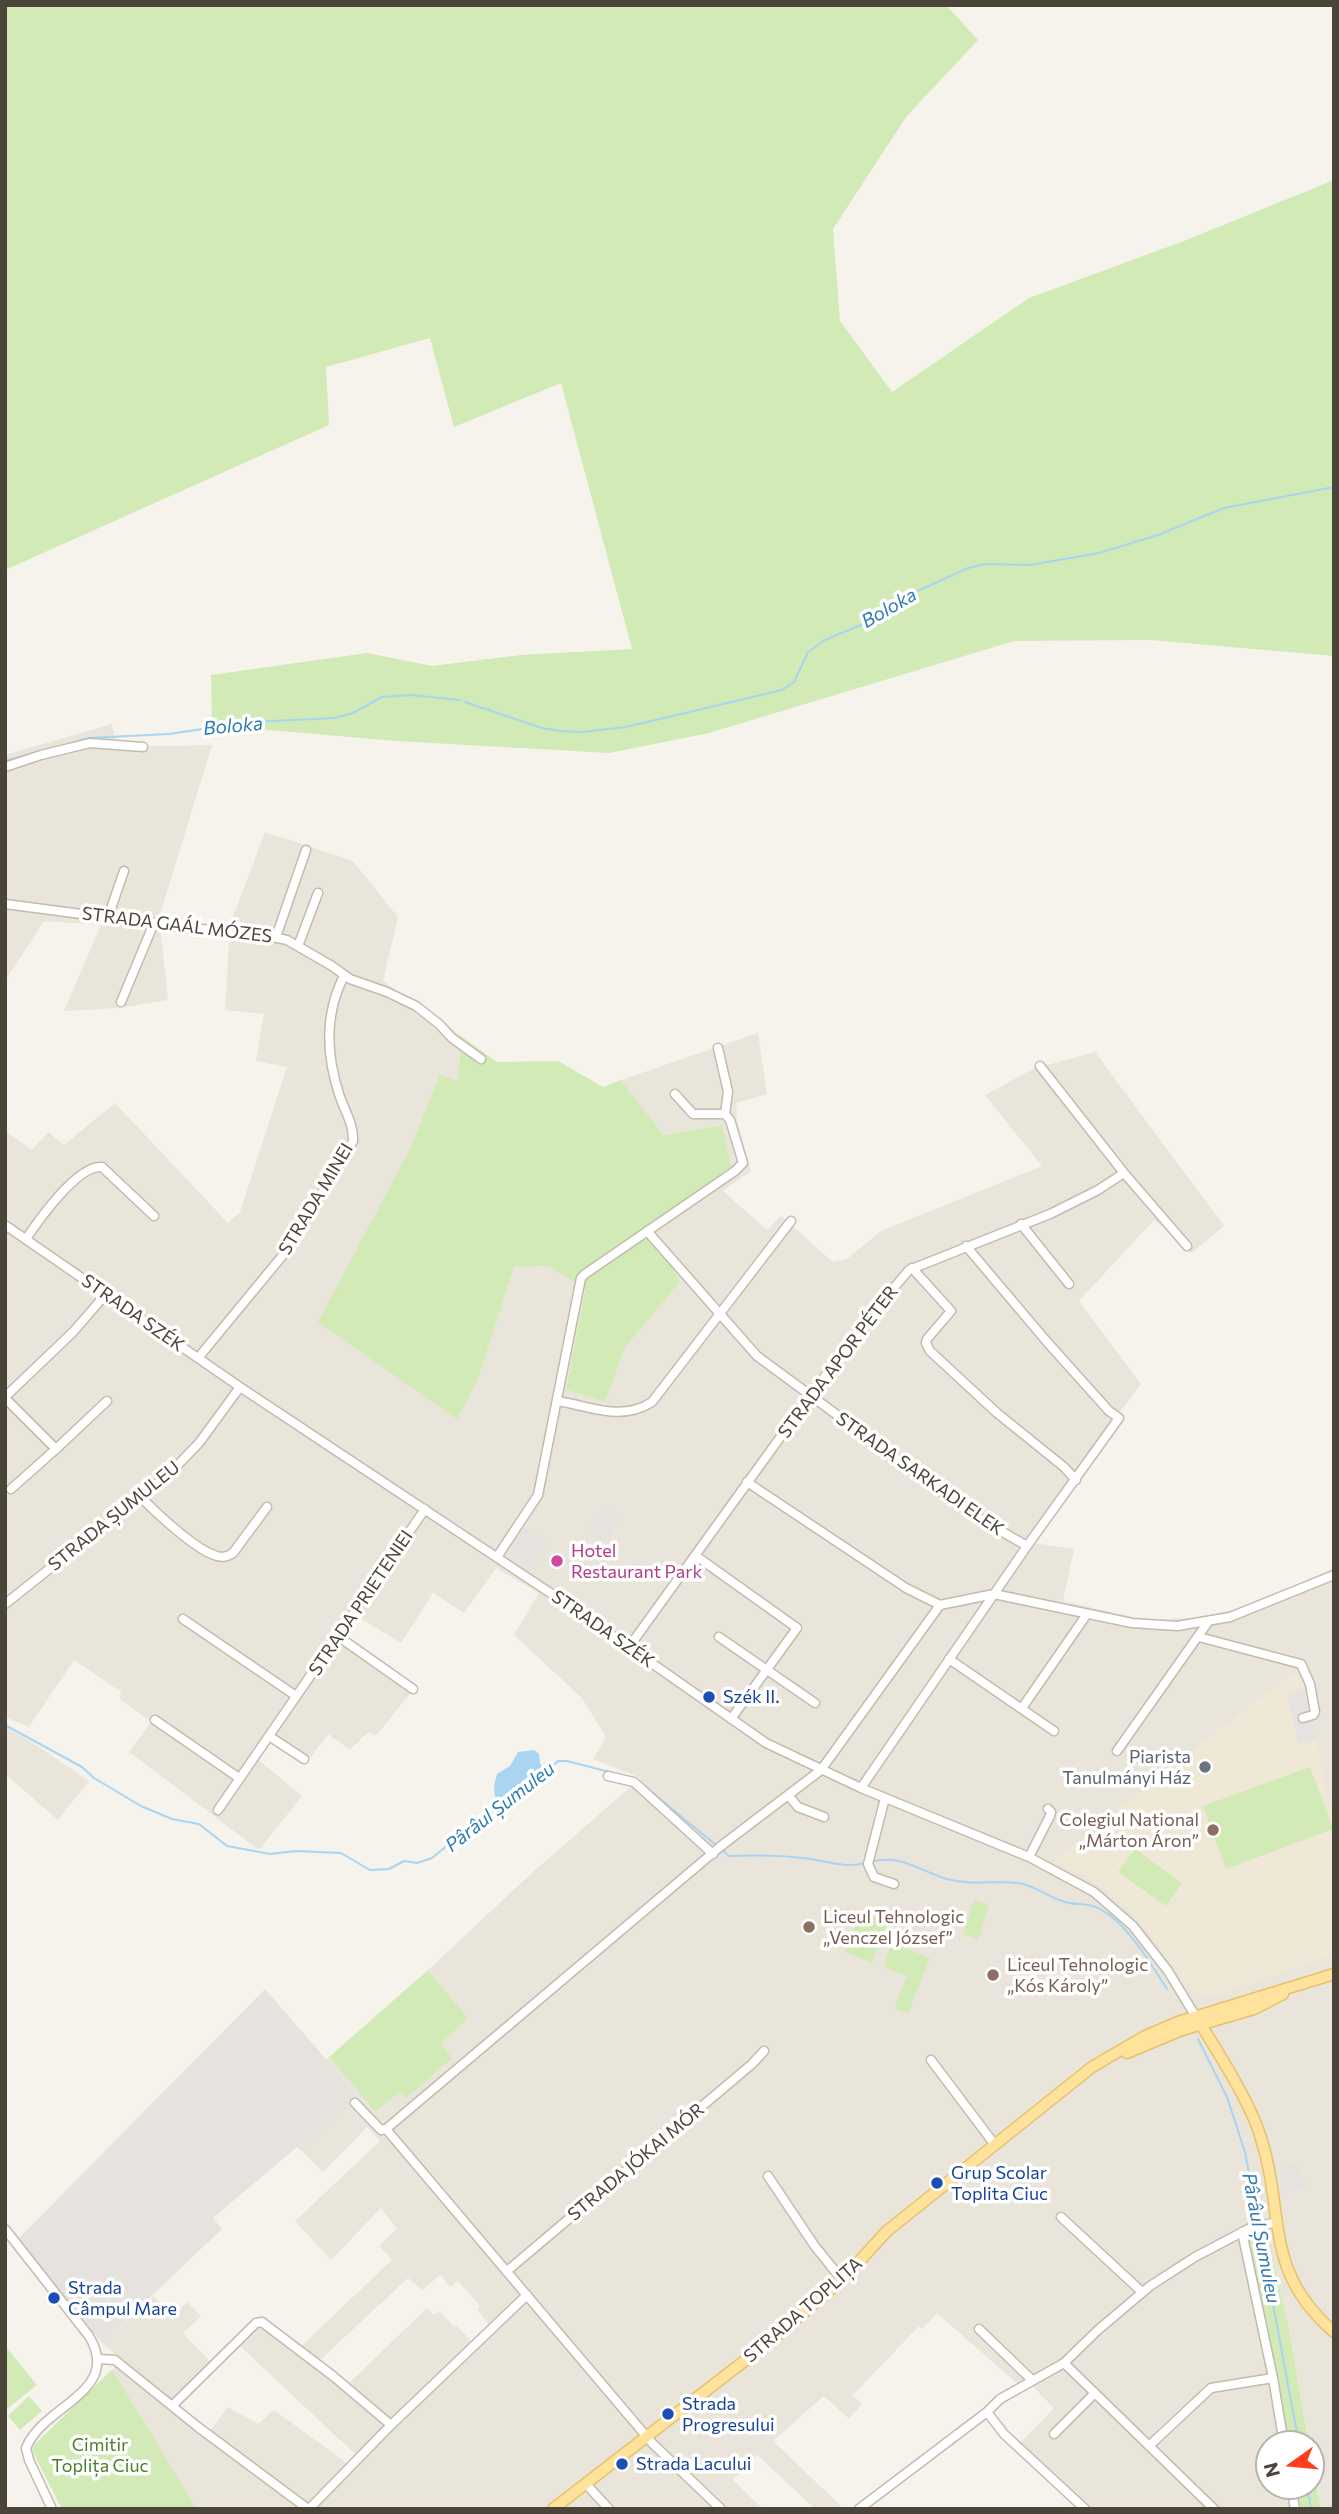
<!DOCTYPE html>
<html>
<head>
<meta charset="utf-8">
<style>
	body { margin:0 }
	#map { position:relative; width:1339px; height:2514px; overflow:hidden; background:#f6f3ec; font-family:Commissioner,sans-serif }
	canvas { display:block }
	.frame { position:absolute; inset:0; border:7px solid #4b4439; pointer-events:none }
	.north { position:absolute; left:1255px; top:2430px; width:70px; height:70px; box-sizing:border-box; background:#fff; border:2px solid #b7b4b0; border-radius:50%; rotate:255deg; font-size:19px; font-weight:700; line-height:28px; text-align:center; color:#4b4439 }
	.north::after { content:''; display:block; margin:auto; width:24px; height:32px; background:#fc3f1d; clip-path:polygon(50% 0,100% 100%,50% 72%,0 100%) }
</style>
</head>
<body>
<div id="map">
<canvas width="1339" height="2514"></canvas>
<div class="frame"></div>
<div class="north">N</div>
</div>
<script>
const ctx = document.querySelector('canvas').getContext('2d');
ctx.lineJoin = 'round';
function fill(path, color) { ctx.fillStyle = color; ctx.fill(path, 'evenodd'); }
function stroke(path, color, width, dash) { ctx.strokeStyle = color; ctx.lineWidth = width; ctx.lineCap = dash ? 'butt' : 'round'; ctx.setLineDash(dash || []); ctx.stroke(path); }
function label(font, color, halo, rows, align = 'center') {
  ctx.font = font + ' Commissioner,sans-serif'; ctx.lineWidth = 7; ctx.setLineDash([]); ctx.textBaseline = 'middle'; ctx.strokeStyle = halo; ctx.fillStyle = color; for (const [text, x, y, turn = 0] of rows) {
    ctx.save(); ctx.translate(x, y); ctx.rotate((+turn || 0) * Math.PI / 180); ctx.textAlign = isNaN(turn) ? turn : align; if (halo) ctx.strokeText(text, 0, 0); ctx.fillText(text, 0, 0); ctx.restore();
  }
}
fill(new Path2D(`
	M112,724l5,23 95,-2 -53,173 9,82 -50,8 -54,3 37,-86 -57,-4 -39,60v-226z
	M265,832l88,29 45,56 -15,64 78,55 -3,44 -18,-4 -31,75 69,228 36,-112 35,-1 36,24 -19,100 39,12 20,-54 55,-66 -32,-56 73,-101 -59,10 -41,-55 137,-47 9,61 -31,9 1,17 14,51 -28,20 44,39 14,-14 52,46 14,-3 34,-28 161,-65 -57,-71 48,-26 62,-17 129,174 -33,27 -37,-33 -75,81 62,83 -66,87 -48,71 47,7 -11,52 83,19 59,-3 51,-14 78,-35v941h-13l-33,-185 -20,-86 -18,1 35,205h-16v42h23l4,23h-216l-64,-62 38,-39 -28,-28 -7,5 -82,-72 -15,16 -3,-3 -66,69 9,9 -13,15 -25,-23 -51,45 71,68h-29l-58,-54 -24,25 30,29h-701l-30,-59 3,-6 87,-84 -20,-17 51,-47 20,20 14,-14 14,14 -18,17 29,30 -39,39 37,29 18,-24 30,17 16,-14 74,54 8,-9 -117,-110 17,-18 8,-1 31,26 97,-92 -13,-14 18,-17 -16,-21 -50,52 -36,-39 85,-80 -13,-14 -44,45 -20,-20 56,-55 -33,-38 3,-2 48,55 22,-21 6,6 46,-40 -9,-14 26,-25 -40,-48 107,-100 106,-92 -48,-19 13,-22 -24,-39 -68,-63 25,-42 -43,-25 -32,45 -31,-20 -32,50 -53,-32 -18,25 81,56 -35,44 -8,-4 -18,18 -22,-16 -18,24 -38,-24 -17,23 47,39 -43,54 -130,-98 22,-30 -31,-23 1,-7 -47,-32 -45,67 -24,-10v-586l27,19 16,-18 16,13 51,-42 113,120 12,-11 47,-145 -31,-6 8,-47 -39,-4 5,-85zM440,2275l10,12 8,-6 22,25 -3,3 12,16 -18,16 -14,-15 -3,1 -14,-16 -6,4 -7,-7 -79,76 -29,-23 89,-83 15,12z
	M5,1727l25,14 59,40 -31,39 -53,-46z`), '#eae5da');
fill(new Path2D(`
	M265,1989l94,108 -56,55 -6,-5 -84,71 9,11 -120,114 -84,-104z`), '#e6e2dd');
fill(new Path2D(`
	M1301,1671l33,151v133l-127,43 -14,-7 -64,-83 -43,-32 -33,-14 186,-148 56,-42z`), '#efe8d6');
fill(new Path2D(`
	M5,5h941l32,35 -72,77 -73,112 7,92 52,71 137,-94 155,-57 150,-61v476l-183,-16 -137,1 -305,92 -100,20 -213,-12 -184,-16 -1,-50 156,-22 65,13 89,-11 111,-6 -71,-266 -107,44 -24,-89 -104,29 3,58 -324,145z
	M461,1036l36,26 61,-1 45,26 18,-7 42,55 59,-10 9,42 -83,59 32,56 -55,66 -20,54 -39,-12 19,-100 -36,-24 -35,1 -36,112 -21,40 -139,-97 91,-171 31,-76 18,5z
	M1310,1767l23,62 -107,40 -23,-63z
	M1135,1849l47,34 -16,23 -48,-34z
	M974,1900l15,5 -11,35 -15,-6z
	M861,1911l27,10 -16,42 -27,-11z
	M897,1945l33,13 -22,56 -14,-5 13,-33 -23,-9 6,-21z
	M428,1970l40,48 -26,25 10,15 -46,40 -7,-6 -23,20 -47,-55z
	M1268,2238l20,86 21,120h-24l-36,-205z
	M5,2346l32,39 -30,24 -2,-1z
	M112,2370l85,139h-135l-30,-59 3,-6z
	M29,2396l13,15 -22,19 -12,-14z
	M1311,2455l10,54h-25l-4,-23h19z`), '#d2eab5');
fill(new Path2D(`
	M605,1508l15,10 -16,24 -15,-10z
	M525,1529l24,14 -15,27 -25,-17z
	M1304,1690l12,49 -18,5 -11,-50z
	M1296,2163l1,6 3,-1 6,19 -16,5 -1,-5 -6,1 -3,-13 6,-2 -1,-6z`), '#e5e3e0');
fill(new Path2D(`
	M534,1750l5,4 1,9 5,9 -4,4 -4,-4 -18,17 -19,11 -5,-3 -1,-11 3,-12 13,-8 8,-14z`), '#a9d4f2');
stroke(new Path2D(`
	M465,702l77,26 18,3 22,1 44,-5 156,-37 12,-8 14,-30 17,-12 45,-19 28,-21 70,-32 17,-4 45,1 69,-12 59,-18 66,-27 110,-21
	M47,750l42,-12 80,-4 81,-12 85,-4 18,-5 29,-16 29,-2 49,5
	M5,761l33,-9
	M5,1725l77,42 12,11 47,28 31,13 27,5 28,22 43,8 26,-3 45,2 29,17 19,-1 15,-8 13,2 15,-5 29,-24 66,-43 31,-30h9l58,15
	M637,1780l79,65
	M721,1849l8,7c27,-1 55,-1 82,3 19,3 35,9 54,4
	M871,1862c29,-9 50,10 76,17 25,7 45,1 70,4 15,1 30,13 45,18 12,5 24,1 36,7 28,13 53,56 69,81
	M1198,2039l29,58 18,55 13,71
	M1259,2229l40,215
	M1307,2486l4,23`), '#a9d4f2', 2);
const minor = new Path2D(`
	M5,767l36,-12 49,-12 53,4
	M5,904l183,24 64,5 35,7 45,26 18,13 37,13 29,14 23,18 13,14 29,21
	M108,917l16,-46
	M276,937l30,-87
	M298,946l20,-53
	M121,1002l33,-79
	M718,1048l10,44 -3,22
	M1040,1066l84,107 63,73
	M1021,1224l48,60
	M5,1225l235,162 327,217 199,139 95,45 168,69 65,35 39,34 35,45 28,46
	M647,1231l110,125 216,159 54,31
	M26,1239c12,-18 52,-75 76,-72l52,49
	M912,1268l39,43 -24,28 -1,4 4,8 67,62 67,54 12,13
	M198,1358l90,-109 65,-108c1,-17 -9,-31 -14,-47 -13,-40 -14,-81 5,-118
	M5,1397l68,-65 33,-38
	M5,1398l51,51 -45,40
	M557,1401c34,5 64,21 95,1l139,-181
	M56,1449l51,-48
	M747,1482l159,106 34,17
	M141,1497c15,16 56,54 76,59 7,2 11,0 16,-3l34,-46
	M696,1556l101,72 -66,91
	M497,1557l41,-62 43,-217 4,-4 150,-103 8,-8 -13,-43 -5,-6h-32l-18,-20
	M5,1604l164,-130 30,-31 41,-56
	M183,1619l113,77
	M339,1637l74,52
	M719,1637l96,66
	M1199,1637l102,27 9,20 5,28 -2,3 -10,3
	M629,1647l181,-251 65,-86 34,-40 141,-56 48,-24 26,-17
	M949,1659l105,72
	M1022,1708l65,-94
	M155,1720l84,58
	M269,1736l35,23
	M1117,1751l91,-129
	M608,1776l26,6 79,72
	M861,1788l166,-242 92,-128 -10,-7 -61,-68 -82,-97
	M788,1795l10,12 26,10
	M885,1798l-17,66 6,13 20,7
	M218,1810l207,-301
	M1029,1857l21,-41 1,-4 -3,-3
	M931,2060l64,85
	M355,2103l26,27 5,-1 266,314 69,66
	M386,2129l335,-283 100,-76 119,-165 54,-11 138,29 45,3 53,-9 104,-42
	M768,2176l46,69 28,35
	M1061,2217l81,75
	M5,2229l84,107c34,56 -46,69 -63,112l3,12 23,49
	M1242,2232l31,146 11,66
	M507,2271l245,-207 12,-13
	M979,2329l53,51
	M99,2359l16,1 83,67 110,82
	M1064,2363l150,146
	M172,2406l84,-83 6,-1 71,54 58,49
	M987,2412l17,22 81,75
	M1054,2434l41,-41
	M1149,2446l62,-58 62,-10
	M586,2484l23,25
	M1291,2486l4,23
	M309,2509l82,-84 136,-130
	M859,2509l128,-97 13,-13 64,-36 34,-33 52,-44 45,-29 55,-29 27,-6`);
const major = new Path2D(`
	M1196,2017c20,32 53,83 64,118 26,79 2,135 74,197
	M1127,2053l55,-23 72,-21 29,-15
	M553,2509l212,-164 77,-65 45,-49 205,-164 53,-31 33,-14 156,-48`);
stroke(minor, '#c2bbae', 11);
stroke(major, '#e6c16a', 13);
stroke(minor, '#fff', 8);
stroke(major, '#ffe39c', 10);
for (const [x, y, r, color] of [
	[557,1561,7,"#d1479c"],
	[709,1697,7,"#1a4fb4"],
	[1205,1767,7,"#6b7280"],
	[1213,1830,7,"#8d6e63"],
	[809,1927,7,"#8d6e63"],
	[993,1975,7,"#8d6e63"],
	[937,2183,7,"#1a4fb4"],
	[54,2298,7,"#1a4fb4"],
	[668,2414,7,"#1a4fb4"],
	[622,2464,7,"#1a4fb4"]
]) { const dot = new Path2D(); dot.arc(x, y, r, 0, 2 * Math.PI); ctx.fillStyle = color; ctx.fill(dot); stroke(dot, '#fff', 2.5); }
label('18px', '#4b4439', '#fff', [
	["STRADA GAÁL MÓZES",177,925,7],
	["STRADA MINEI",316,1199,-59],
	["STRADA SZÉK",133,1313,35],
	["STRADA APOR PÉTER",838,1362,-53],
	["STRADA SARKADI ELEK",920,1474,35],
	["STRADA ȘUMULEU",114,1516,-39],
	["STRADA PRIETENIEI",361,1603,-56],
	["STRADA SZÉK",603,1629,35],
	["STRADA JÓKAI MÓR",636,2162,-40],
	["STRADA TOPLIȚA",803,2310,-41]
]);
label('18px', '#b23c85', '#fff', [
	["Hotel",571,1551],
	["Restaurant Park",571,1572]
], 'left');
label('18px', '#164399', '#fff', [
	["Szék II.",723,1697],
	["Grup Scolar",951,2173],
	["Toplita Ciuc",951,2194],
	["Strada",68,2288],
	["Câmpul Mare",68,2309],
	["Strada",682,2404],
	["Progresului",682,2425],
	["Strada Lacului",636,2464]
], 'left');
label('18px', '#5b616d', '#fff', [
	["Piarista",1191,1757],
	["Tanulmányi Ház",1191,1778]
], 'right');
label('18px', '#785e54', '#fff', [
	["Colegiul Național",1199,1820,"right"],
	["„Márton Áron”",1199,1841,"right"],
	["Liceul Tehnologic",823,1917],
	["„Venczel József”",823,1938],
	["Liceul Tehnologic",1007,1965],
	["„Kós Károly”",1007,1986]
], 'left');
label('18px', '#4a7f2a', '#fff', [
	["Cimitir",100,2445],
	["Toplița Ciuc",100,2466]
]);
label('italic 19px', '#2e7ab2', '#fff', [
	["Boloka",889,608,-30],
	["Boloka",233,726,-5],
	["Pârâul Șumuleu",500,1807,-38],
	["Pârâul Șumuleu",1261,2238,79]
]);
</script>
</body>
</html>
